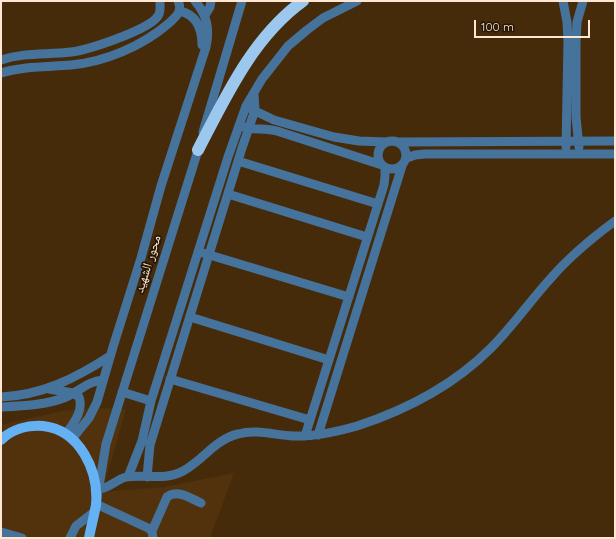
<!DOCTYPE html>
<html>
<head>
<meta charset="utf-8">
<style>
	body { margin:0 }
	#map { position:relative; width:616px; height:539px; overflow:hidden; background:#462b0b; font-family:Quicksand,sans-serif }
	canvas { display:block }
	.frame { position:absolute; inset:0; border:2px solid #fee8d3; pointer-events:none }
	.scale { position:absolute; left:474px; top:20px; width:116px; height:18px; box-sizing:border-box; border:2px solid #fee8d3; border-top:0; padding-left:5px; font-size:12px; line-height:14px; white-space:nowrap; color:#fee8d3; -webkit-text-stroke:3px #251606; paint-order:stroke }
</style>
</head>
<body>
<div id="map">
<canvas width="616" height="539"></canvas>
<div class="frame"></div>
<div class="scale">100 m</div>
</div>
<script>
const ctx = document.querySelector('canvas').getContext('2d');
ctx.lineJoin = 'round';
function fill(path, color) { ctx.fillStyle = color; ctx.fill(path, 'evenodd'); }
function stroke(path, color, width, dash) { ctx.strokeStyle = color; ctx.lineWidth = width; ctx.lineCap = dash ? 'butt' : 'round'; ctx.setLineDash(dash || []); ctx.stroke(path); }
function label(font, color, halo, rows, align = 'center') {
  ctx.font = font + ' Quicksand,"Noto Naskh Arabic",sans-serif'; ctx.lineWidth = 3.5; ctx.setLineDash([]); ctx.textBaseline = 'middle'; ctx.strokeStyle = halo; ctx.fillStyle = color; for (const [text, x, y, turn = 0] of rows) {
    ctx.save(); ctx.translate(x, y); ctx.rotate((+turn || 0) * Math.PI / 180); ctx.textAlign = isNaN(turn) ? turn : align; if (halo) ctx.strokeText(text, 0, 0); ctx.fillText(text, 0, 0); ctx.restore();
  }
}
fill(new Path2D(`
	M96,408l30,1 -24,83 63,-5 69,-14 -24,65h-209v-113l61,-14z`), '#52320d');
stroke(new Path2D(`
	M563,1l4,21 1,19 -2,106
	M180,11c17,4 22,18 22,34
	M205,15l5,-8 1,-6
	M1,60c24,-8 46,-5 70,-8 17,-2 78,-22 87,-36 3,-4 2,-10 2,-15
	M1,73c23,-7 46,-6 70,-8 34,-3 71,-19 97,-41 8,-7 15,-13 10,-23
	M249,108l25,12 60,17 25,4 27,1
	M244,127c8,3 22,1 33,4l105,34
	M203,132l39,-131
	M378 155a14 14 0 1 1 28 0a14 14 0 1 1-28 0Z
	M400,142l215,-1
	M579,147l-3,-30v-74l1,-21 6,-21
	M407,158l8,-3 9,-1h191
	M238,161l140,43
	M228,194l139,43
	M203,253l146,44
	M190,317l139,43
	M170,379l140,41
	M49,389l24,4 6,4c5,14 -6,27 -13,37
	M122,392l29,9
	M1,397c42,-2 75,-19 109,-41
	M1,407c21,-1 46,-2 65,-10 14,-6 22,-16 37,-17
	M318,435l84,-269
	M305,436l79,-251 1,-9v-9
	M72,439l17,-21 8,-16 16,-55 28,-89 20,-72 45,-139c4,-18 1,-32 -11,-46
	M128,477l14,-36 9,-40 77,-244 18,-51 16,-27 26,-33 19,-16 16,-12 34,-17
	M147,477l3,-32 92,-297 13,-38 -1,-16
	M98,489c11,0 17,-9 28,-12 19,-3 39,4 57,-6 20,-11 33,-32 55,-37 18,-5 37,1 55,2 22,1 43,-4 64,-10 49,-16 97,-41 134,-78 22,-22 39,-47 60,-70 19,-22 41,-40 64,-57
	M152,531l15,-34c11,-8 23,1 34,6
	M1,532l21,6
	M70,538l6,-12 18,-14
	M153,538l-1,-7 -4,-3 -52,-24 10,-60 94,-300`), '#45739c', 9);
stroke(new Path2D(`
	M1,440c11,-11 27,-15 42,-14 37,4 56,45 53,79 -2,11 -5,22 -7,33`), '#64b2f4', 10);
stroke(new Path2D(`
	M198,150c28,-54 55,-113 105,-149`), '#9cc8f0', 12);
label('13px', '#fee8d3', '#251606', [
	["محور الشهيد",148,264,-72]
]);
</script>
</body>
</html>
